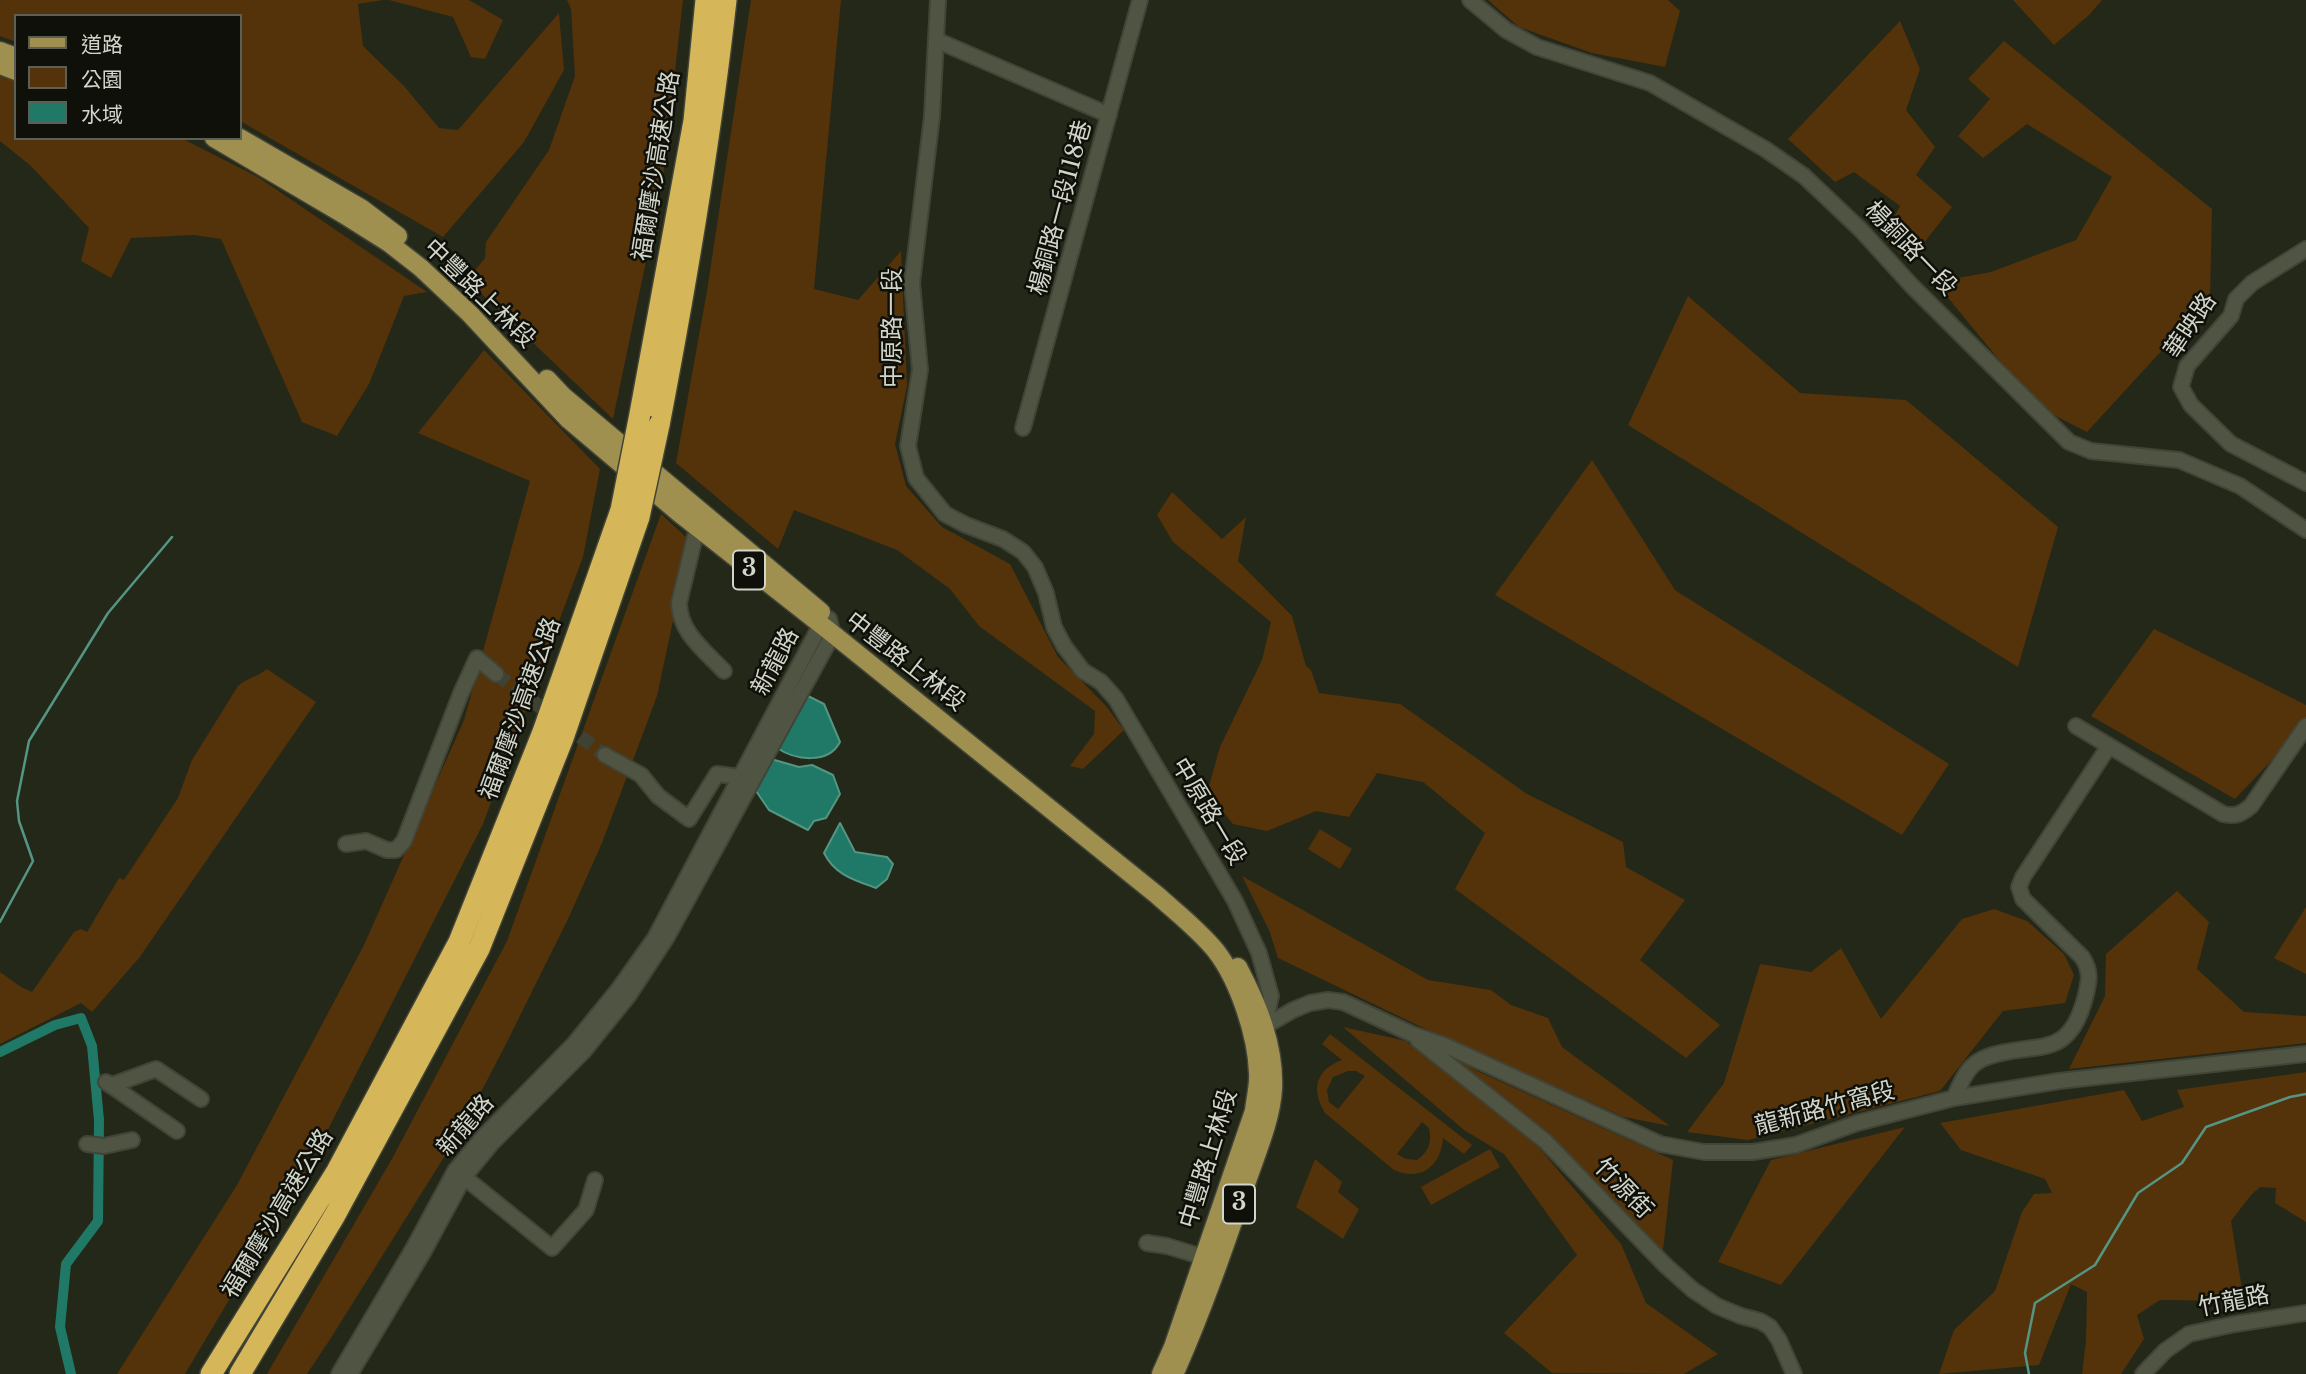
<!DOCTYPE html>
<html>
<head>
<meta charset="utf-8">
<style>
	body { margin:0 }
	#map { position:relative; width:2306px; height:1374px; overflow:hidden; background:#242818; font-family:"Libre Baskerville","Noto Sans TC",serif }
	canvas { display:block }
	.legend { position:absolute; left:14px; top:14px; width:228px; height:126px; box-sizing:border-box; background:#0e1009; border:2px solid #5c5f56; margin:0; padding:9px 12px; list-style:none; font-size:21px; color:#d2d5ca }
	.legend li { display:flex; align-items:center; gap:14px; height:35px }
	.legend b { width:35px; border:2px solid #5c5f56 }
</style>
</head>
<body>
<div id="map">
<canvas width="2306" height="1374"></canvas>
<ul class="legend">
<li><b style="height:9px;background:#a09050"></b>道路</li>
<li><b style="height:19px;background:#54320a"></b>公園</li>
<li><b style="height:19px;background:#1f7966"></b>水域</li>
</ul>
</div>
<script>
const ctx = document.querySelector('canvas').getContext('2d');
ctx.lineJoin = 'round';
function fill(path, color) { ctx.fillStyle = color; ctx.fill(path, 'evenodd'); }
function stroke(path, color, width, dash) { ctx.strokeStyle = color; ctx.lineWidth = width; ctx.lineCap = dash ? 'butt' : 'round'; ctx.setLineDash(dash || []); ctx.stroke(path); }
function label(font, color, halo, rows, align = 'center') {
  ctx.font = font + ' "Libre Baskerville","Noto Sans TC",serif'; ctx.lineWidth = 5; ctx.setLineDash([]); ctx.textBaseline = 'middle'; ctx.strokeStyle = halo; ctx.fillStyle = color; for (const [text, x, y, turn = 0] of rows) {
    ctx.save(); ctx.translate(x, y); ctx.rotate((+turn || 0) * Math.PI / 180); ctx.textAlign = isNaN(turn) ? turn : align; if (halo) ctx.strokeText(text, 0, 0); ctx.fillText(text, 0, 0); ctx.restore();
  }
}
fill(new Path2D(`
	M0,0h384l-26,4 5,42 41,40 35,42 19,2 101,-117 5,57 -40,72 -81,95 -203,-116v-105h-224v26l-16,-6z
	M389,0h80l34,20 -18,39 -14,-2 -18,-40z
	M567,0h116l-21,185 -49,234 -146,-139 18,-22 1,-16 63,-92 26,-74 -4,-67z
	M751,0h90l-27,289 44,11 43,-49 6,135 -12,58 11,42 36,41 68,37 48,93 48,49 18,24 -41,39 -13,-3 24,-32 1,-23 -116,-85 -29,-37 -53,-39 -103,-40 -16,39 -102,-86 31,-172z
	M1488,0h180l12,11 -15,56 -73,-14 -73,-26z
	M2013,0h89l-13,15 -35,30z
	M1900,21l20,48 -14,41 29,37 -19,28 36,32 -43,55 -25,-26 16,-30 -46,-34 -19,10 -47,-43z
	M2004,41l208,168 -2,89 -123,134 -49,-25 -103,-125 56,-10 85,-32 36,-63 -85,-53 -44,34 -25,-22 32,-37 -22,-20z
	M0,75l16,5v58h165l77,39 169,115 -23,4 -35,88 -32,52 -35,-14 -81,-183 -27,-4 -63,3 -20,40 -30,-17 8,-33 -58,-62 -31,-25z
	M1688,296l112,97 106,7 152,127 -40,140 -390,-242z
	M484,350l116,119 -17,88 -100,267 -170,335 -128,215h-68l120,-189 127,-240 100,-225 66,-239 -112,-48z
	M1592,460l83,130 274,174 -47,71 -407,-240z
	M1172,492l50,47 24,-22 -8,44 54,55 14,50 5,4 8,23 81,11 127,90 96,48 3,25 59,33 -45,60 80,65 -34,33 -231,-169 30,-56 -62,-51 -46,-9 -28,44 -33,-6 -49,20 -34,-7 -26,-31 13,-46 42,-87 9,-38 -98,-80 -16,-27z
	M661,514l26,24 -7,50 -23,108 -55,147 -34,76 -63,127 -44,84 -132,211 -22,33h-40l126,-217 114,-216z
	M2154,629l152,76v19l-71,75 -144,-83z
	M267,669l49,33 -177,256 -47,54 -11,-9 -81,41v-72l21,15 11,5 42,-60 7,-3 6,3 32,-54 5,2 54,-82 14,-38 46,-74c9,-8 19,-9 29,-17z
	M1320,829l32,20 -12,20 -32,-20z
	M1242,876l186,104 63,10 20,15 37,13 14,29 108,79 -46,-9 -209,-93 -137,-66 -9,-28z
	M2177,891l32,31 -12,47 47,43 62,4v27l-237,26 36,-73 1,-42z
	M2306,907v67l-32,-16z
	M1994,909l33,12 37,33 10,21 -9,28 -62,8 -63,80 -192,49 -61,-8 37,-49 36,-119 51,8 30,-24 40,71 81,-100z
	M1343,1027l63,14 129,102 86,101 25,59 72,51 -34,20 -132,-1 -48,-40 73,-78 -73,-101 -40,-24z
	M1330,1034l142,111 -8,9 -21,-16c-2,28 -22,44 -49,32l-69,-57c-14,-23 -10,-43 17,-53l-20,-16zM1348,1071h8l9,5 -27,33 -9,-7 -2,-12 6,-13zM1422,1122l7,6c3,15 0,23 -12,32l-11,-1 -9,-5z
	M1448,1050l27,20 198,90 -10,90 -43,-38 -68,-74 -110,-80z
	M2306,1072v150l-31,-19 1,-15 -16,-1 -9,8 -20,26 13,80 -84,-1 -23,15 7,24 -23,35h-39l4,-33 1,-49 -16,-8 -32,81 -100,9 15,-44 41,-39 27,-79 12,-18 18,-1 -7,-14 -84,-29 -21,-27 184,-33 18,31 42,-14 -7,-17z
	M1905,1127l-124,158 -63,-23 53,-102z
	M1490,1149l10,18 -69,38 -10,-18z
	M1315,1159l27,23 -4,10 21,17 -16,30 -47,-32z`), '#54320a');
const water = new Path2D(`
	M808,696l16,8 16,38c-12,23 -45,18 -63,6z
	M771,759l28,8 13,-2 21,10 7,19 -14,24 -12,3 -6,9 -39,-20 -13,-19z
	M840,823l15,29 32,5 6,7 -6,15 -11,9c-22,-8 -41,-13 -52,-35z`);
fill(water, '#1f7966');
stroke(water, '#559584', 2);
stroke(new Path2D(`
	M0,922l33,-61 -14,-40 -2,-20 12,-60 79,-128 64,-76
	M2029,1374l-4,-21 10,-50 60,-38 43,-72 44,-30 24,-36 84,-30 16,-3`), '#559584', 2.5);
stroke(new Path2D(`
	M0,1052l55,-27 26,-7 11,28 7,74 -1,101 -32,43 -6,63 11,47`), '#1f7966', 10);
stroke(new Path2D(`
	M496,674l109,81`), '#3e4233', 14, [14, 7]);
const minor = new Path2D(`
	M938,0l-6,116 -20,167 8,87 -12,76 8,32 29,36 21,11 37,14 20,13 12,15 11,26 8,34 10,19 19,25 18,11 15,17 119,202 24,52 12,43 -7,32
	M1470,0l36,30 31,17 113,36 115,66 39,27 57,54 50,55 158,157 22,9 88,9 61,26 66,44
	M936,40l173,75
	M2306,249l-54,34 -16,16 -5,17 -44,50 -6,21 10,18 40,39 75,39
	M1023,428l117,-428
	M697,528l-18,75c1,30 25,47 45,68
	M2076,726l147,88c13,3 18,0 28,-8l55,-80
	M605,755l36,20 17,21 31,23 28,-45 23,3
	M346,844l20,-3 21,9h9l8,-9 57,-148 16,-35 19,16
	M1260,1029l33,-19 17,-7 18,-3 15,2 69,32 32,11 216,99 44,8h49l43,-7 61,-22 97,-25 105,-17 247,-27
	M1418,1040l127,101 120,124 28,25 24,16 24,10 19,5 10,6 9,13 15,34
	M106,1082l71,49
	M112,1085l44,-16 45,30
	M1954,1098c8,-17 13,-34 33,-41 47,-17 81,6 98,-59 4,-16 7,-26 -3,-41l-59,-58 -4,-12 4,-10 86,-131
	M87,1144l17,2 28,-6
	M459,1173l93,75 34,-38 9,-30
	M1147,1243l20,3 36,11
	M339,1374l74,-125 42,-78 29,-35 90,-92 44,-54 37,-52 165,-312 9,-7 4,15 -166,303 -38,58 -46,57 -92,92 -27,33 -40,74 -74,123
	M2143,1374l22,-23 24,-17 46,-10 71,-11`);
const major = new Path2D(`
	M0,51l16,6
	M0,65l16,6
	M214,138l129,76 46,29 32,25 49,46 99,106 110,93 154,121 324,261c20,18 42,35 59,56 23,30 41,85 42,122 1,13 -3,26 -4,38l-81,236 -12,27
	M240,138l121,70 37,28
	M547,379l16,17 258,216
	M1177,1368c26,-59 47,-120 68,-181 10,-31 26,-65 28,-98 2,-43 -15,-84 -35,-122`);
const highway = new Path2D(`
	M640,414l54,-293 12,-121
	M659,425c27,-141 51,-282 67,-425
	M211,1374l126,-203 122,-229 84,-210 78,-222
	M240,1374l95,-159 144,-266 84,-211 76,-221`);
stroke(minor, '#414437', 18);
stroke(major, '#414437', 21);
stroke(highway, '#414437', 24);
stroke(minor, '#505543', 14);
stroke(major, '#a09050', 18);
stroke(highway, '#d5b759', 21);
const highwayBridge = new Path2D(`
	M621,510l19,-96
	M639,517l20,-92`);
stroke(highwayBridge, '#414437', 24, []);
stroke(highwayBridge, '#d5b759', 21);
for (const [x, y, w] of [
	[749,570,32],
	[1239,1204,32]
]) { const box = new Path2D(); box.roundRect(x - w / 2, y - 19.5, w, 39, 5); ctx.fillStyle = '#0e1009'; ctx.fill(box); stroke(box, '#d2d5ca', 2); }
label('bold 23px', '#d2d5ca', null, [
	["3",749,570],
	["3",1239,1204]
]);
label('24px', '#d2d5ca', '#0e1009', [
	["福爾摩沙高速公路",657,166,-81],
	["楊銅路一段118巷",1061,208,-75],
	["楊銅路一段",1910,249,46],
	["中豐路上林段",479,294,44],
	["華映路",2191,326,-56],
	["中原路一段",893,328,-90],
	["新龍路",776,662,-62],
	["中豐路上林段",905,662,38],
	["福爾摩沙高速公路",521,709,-70],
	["中原路一段",1208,812,59],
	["龍新路竹窩段",1825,1109,-15],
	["新龍路",466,1126,-49],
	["中豐路上林段",1209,1159,-73],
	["竹源街",1623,1189,46],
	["福爾摩沙高速公路",278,1214,-59],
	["竹龍路",2234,1302,-11]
]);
</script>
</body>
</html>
